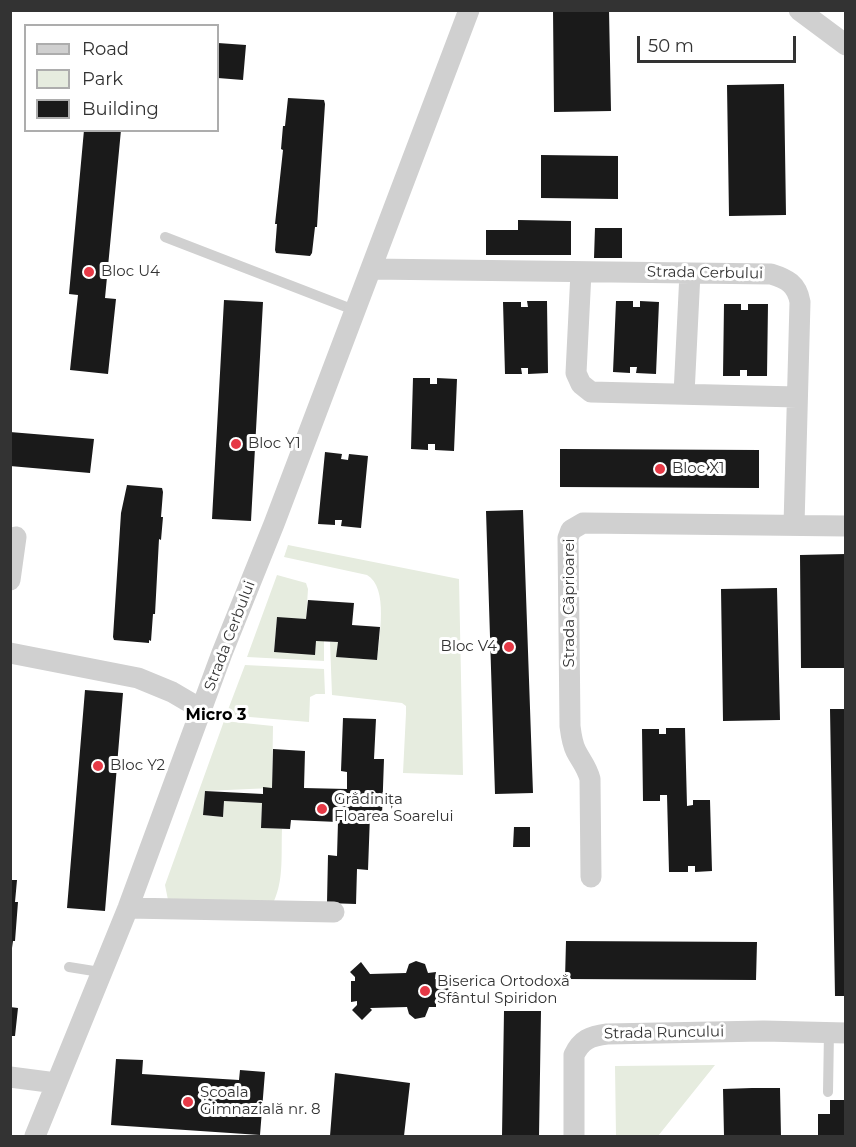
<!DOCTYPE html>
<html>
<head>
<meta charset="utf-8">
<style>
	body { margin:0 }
	#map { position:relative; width:856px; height:1147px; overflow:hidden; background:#fff; font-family:Montserrat,sans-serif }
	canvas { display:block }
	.frame { position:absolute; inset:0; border:12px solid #333; pointer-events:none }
	.legend { position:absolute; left:24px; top:24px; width:195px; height:108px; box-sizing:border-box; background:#fff; border:2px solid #adadad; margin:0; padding:8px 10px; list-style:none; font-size:18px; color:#333 }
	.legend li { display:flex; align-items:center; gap:12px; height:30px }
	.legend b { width:30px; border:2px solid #adadad }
	.scale { position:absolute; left:637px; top:36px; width:159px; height:27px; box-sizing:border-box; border:3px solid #333; border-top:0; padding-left:8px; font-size:18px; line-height:21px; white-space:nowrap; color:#333; -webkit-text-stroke:4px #fff; paint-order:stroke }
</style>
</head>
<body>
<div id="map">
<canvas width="856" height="1147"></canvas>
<div class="frame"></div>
<ul class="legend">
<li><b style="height:8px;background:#d0d0d0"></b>Road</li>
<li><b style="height:16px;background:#e6ecdf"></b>Park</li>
<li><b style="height:16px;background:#1a1a1a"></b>Building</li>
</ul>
<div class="scale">50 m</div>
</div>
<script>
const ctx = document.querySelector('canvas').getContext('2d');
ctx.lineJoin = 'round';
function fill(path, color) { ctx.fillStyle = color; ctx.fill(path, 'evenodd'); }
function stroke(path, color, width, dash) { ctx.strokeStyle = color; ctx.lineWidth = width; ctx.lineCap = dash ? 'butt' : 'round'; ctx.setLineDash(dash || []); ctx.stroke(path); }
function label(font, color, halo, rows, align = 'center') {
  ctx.font = font + ' Montserrat,sans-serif'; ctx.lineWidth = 6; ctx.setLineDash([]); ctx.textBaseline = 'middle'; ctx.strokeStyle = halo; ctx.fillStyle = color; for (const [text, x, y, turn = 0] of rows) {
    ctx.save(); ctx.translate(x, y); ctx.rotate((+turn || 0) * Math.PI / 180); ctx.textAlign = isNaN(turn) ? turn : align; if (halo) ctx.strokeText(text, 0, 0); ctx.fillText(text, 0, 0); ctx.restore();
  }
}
fill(new Path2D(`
	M288,545l171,34 4,196 -60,-2 3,-60v-7l-4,-3 -70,-8 -2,-53h8l-1,15 40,3c2,-22 12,-73 -10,-85l-83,-18z
	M277,575l29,8 2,6 -2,30 -29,-1 -3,33 41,3 1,-13h8v20l-77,-4z
	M245,665l79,4 1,25h-9l-6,3 -1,25 -83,-7z
	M224,721l49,5 -1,62 -67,3 -2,24 20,2 1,-16 38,2 -1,25 21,1c-1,24 2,50 -8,72l-106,-1 -3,-15z
	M715,1065l-57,71h-42l-1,-70z`), '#e6ecdf');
fill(new Path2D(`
	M553,10h56l2,101 -57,1z
	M218,43l28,2 -3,35 -25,-2z
	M784,84l2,131 -57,1 -2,-131z
	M288,98l36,2 1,4 -8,123h-2l-3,26 -2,3 -34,-3 -1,-3 2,-26h-2l8,-74 -2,-1 2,-23h2z
	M84,130h37l-16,168 11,1 -8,75 -38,-4 8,-75 -9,-1z
	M541,155l77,1v43l-77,-1z
	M518,220l53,1v34h-85v-25h32z
	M595,228h27v30h-28z
	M224,300l39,2 -12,219 -39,-2z
	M527,301h20l1,72 -20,1v-6h-7l1,6h-17l-2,-72h18v5h7z
	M616,301h17v6h7v-6l19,1 -3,72 -20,-1 1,-6h-7v6l-17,-1z
	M724,304h17v6h7v-6h20l-1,72h-20v-6h-7v6h-17z
	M413,378h17v6h7v-6l20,1 -3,72 -19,-1v-6h-7v6l-17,-1z
	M10,432l84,7 -4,34 -80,-7z
	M560,449l199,1v38l-199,-1z
	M325,452l17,2 -1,5 7,1 1,-6 19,2 -7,72 -20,-2 1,-6h-7v5l-17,-1z
	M127,485l35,3 1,4 -2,25h2l-2,23 -2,-1 -4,75h-2l-2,27 -2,-1v3l-35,-3 -1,-3 8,-124z
	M523,510l10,283 -38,1 -9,-283z
	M846,554v114h-45l-1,-113z
	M777,588l3,132 -57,1 -2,-132z
	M308,600l46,3 -2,22 28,2 -3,33 -41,-3 2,-15 -22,-1 -1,14 -41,-3 3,-35 29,2z
	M85,690l38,3 -18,218 -38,-3z
	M830,709h16v287h-11z
	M343,718l33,1 -2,40h10l-2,57 -12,-1 -2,55 -11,-1 -1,35 -29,-1 1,-48 9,1 1,-34 -47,-2 -1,9 -29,-1 1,-25 -38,-2 -1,16 -20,-2 2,-24 58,3v-7l9,1 1,-39 32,2 -1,37 43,1v-17l-6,-1z
	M666,728h19l2,78 6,-1v-5h17l2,71 -17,1v-6h-7v6h-19l-2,-77h-7v6h-17l-1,-72h17v5h7z
	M514,827h16v20h-17z
	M10,880h7l-2,22h3l-3,39h-2l-1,7h-2z
	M566,941l191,1 -1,38 -191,-1z
	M416,961l9,3 3,9 8,-1 -1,7 9,1 5,9 -4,9 -9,3v6h-7l-4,10 -10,2 -6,-5 -2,-7 -37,1 2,2 -10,10 -10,-10 5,-5v-4l-6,1v-21h4v-4l-5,-5 11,-10 9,12 36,-1 3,-9z
	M10,1007l8,1 -3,28h-5z
	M504,1011h37l-2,125h-37z
	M116,1059l27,1 -1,14 97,6 1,-10 25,2 -5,63 -149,-10z
	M335,1073l75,10 -6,53h-74z
	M752,1088h28l1,48h-57l-1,-47z
	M830,1100h16v36h-28v-22h12z`), '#1a1a1a');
stroke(new Path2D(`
	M165,237l189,73
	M69,967l31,5
	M828,1092l1,-60`), '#d0d0d0', 10);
stroke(new Path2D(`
	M799,10l47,35
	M371,269l400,5c16,5 26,10 29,28l-6,223
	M581,272l-5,101 5,11 10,8 206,5
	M684,394l6,-121
	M10,580l6,-43
	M10,653l128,25 34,14 29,17
	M591,877l-1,-98c-3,-12 -9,-18 -14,-28 -4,-8 -5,-17 -6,-25l-2,-188 3,-8 12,-7 263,3
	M128,908l206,4
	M10,1077l46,6
	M35,1136l93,-228 94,-255 52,-129 195,-514
	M574,1136v-81c7,-15 16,-19 33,-21l157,-3 82,2`), '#d0d0d0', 21);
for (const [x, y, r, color] of [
	[89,272,6,"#e63946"],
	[236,444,6,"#e63946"],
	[660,469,6,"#e63946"],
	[509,647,6,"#e63946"],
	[98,766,6,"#e63946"],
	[322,809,6,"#e63946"],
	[425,991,6,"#e63946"],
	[188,1102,6,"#e63946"]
]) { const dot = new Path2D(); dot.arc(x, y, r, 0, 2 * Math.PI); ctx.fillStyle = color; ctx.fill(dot); stroke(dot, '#fff', 2); }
label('15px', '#333', '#fff', [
	["Bloc U4",101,272],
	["Bloc Y1",248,444],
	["Bloc X1",672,469],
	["Bloc V4",497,647,"right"],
	["Bloc Y2",110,766],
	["Grădinița",334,800],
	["Floarea Soarelui",334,817],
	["Biserica Ortodoxă",437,982],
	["Sfântul Spiridon",437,999],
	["Școala",200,1093],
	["Gimnazială nr. 8",200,1110]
], 'left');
label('15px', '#333', '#fff', [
	["Strada Cerbului",705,273,1],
	["Strada Căprioarei",570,603,-90],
	["Strada Cerbului",230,636,-69],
	["Strada Runcului",664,1033,-1]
]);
label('bold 16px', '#000', '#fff', [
	["Micro 3",216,715]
]);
</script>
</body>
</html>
